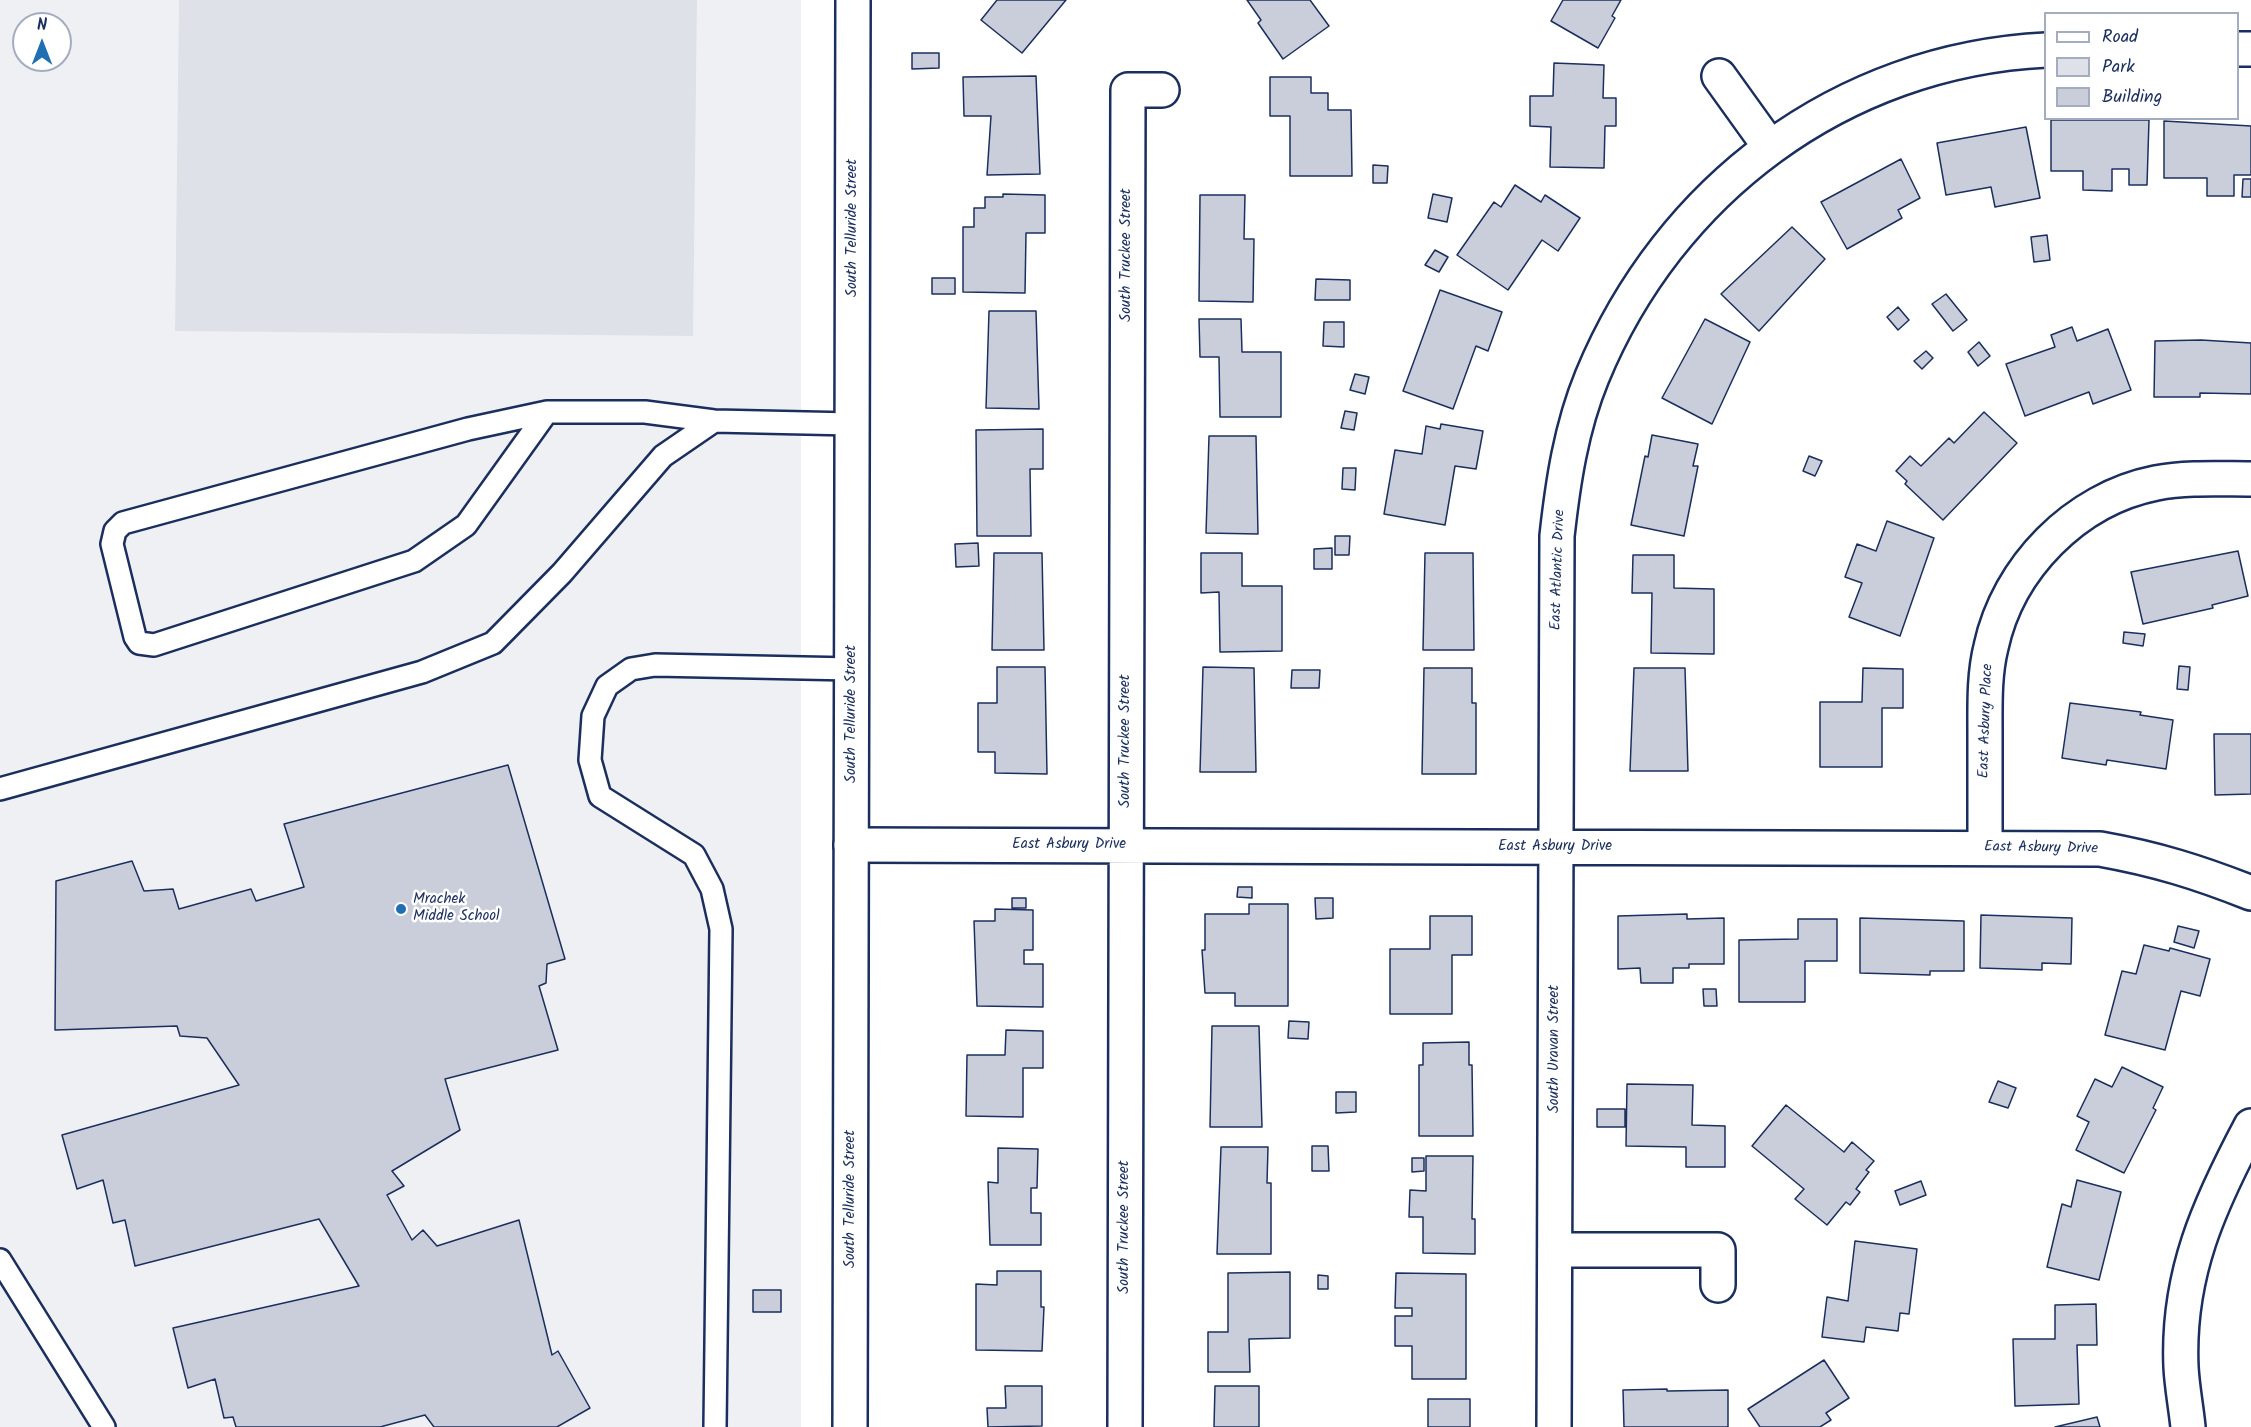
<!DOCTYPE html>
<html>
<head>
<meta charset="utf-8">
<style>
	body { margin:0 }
	#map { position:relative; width:2251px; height:1427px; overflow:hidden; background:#fff; font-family:Kalam,sans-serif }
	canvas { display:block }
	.legend { position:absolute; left:2044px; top:12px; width:195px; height:108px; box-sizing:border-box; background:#fff; border:2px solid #a4acbf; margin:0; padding:8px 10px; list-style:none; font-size:18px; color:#1b2f5e }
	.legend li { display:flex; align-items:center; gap:12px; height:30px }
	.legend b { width:30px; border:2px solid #a4acbf }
	.north { position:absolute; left:12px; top:12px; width:60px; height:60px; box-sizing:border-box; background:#fff; border:2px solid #a4acbf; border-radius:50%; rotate:0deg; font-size:16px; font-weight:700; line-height:24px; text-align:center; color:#1b2f5e }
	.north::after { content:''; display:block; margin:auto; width:21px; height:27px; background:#1f6fb2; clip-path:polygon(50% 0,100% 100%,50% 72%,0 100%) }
</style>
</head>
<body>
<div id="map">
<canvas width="2251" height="1427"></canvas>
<ul class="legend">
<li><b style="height:8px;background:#fff"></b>Road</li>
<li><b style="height:16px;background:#dee1e7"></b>Park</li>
<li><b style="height:16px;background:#caceda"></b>Building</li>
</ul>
<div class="north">N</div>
</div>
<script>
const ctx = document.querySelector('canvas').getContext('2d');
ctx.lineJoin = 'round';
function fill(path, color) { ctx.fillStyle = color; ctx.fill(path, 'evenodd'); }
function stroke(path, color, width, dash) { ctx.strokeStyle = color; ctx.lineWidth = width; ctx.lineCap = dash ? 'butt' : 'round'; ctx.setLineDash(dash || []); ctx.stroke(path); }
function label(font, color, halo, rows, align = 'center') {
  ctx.font = font + ' Kalam,sans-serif'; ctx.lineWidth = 5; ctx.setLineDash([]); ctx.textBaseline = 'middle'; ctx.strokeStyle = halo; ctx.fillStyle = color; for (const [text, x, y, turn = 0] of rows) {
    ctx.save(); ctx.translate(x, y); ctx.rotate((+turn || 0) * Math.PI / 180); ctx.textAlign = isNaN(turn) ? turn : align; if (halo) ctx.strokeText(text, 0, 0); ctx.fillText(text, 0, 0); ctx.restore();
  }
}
fill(new Path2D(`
	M0,0h801v1427h-801zM24,24h36v36h-36z`), '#eff0f4');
fill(new Path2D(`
	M179,0h518l-4,336 -518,-5z`), '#dee1e7');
const building = new Path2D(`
	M997,0h69l-44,53 -41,-33z
	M1247,0h63l19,26 -46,33 -25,-36 3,-3z
	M1563,0h58l-9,16 3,2 -17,30 -47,-27z
	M912,53h27v15l-27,1z
	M1554,63l50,2 -1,33h13v28h-11l-1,42 -54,-1 1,-40 -21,-1v-30h23z
	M1036,76l4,98 -53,1 4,-59h-27l-1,-39z
	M1270,77h41v16h17v17h23l1,66h-62v-60h-20z
	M2051,120h98l-2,65h-18v-16h-17v22l-29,-1v-19h-32z
	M2164,121l87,5v49h-17v21h-27v-18h-43z
	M2026,127l14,71 -45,9 -4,-20 -45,8 -9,-52z
	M1901,159l19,39 -22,12 4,8 -55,31 -26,-47z
	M1373,165l15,1 -1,17h-14z
	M2243,179h8v18h-9z
	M1515,185l26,17 4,-7 35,23 -22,33 -16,-11 -34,50 -51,-35 37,-53 7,5z
	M1003,194l42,1v38h-19l-1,60 -62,-1v-65h11v-19h11v-11h18z
	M1433,194l19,4 -5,24 -19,-4z
	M1200,195h45l-1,44h10l-1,63 -54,-1z
	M1792,227l33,32 -66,72 -38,-37z
	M2047,235l3,25 -16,2 -3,-25z
	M1435,250l13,7 -9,15 -14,-7z
	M932,278h23v16h-23z
	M1316,279l34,1v20h-35z
	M1440,290l62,22 -14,39 -12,-5 -23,63 -50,-18z
	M1946,294l21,26 -14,11 -21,-27z
	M1898,307l11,13 -11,10 -11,-13z
	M989,311h47l3,98 -53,-1z
	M1199,319h42l1,33h39v65h-61l-1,-60h-19z
	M1705,319l45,23 -38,82 -50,-26z
	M1324,322h20v25l-21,-1z
	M2072,327l5,14 31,-12 23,61 -38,14 -4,-12 -64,24 -19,-52 49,-17 -4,-12z
	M2201,340l50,3v51l-51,-1v4h-46l1,-56z
	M1979,342l11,14 -12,10 -10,-14z
	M1926,351l7,7 -11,11 -8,-8z
	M1355,374l14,3 -4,17 -15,-4z
	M1345,411l12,2 -3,17 -13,-2z
	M1984,412l33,31 -74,77 -38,-36 2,-3 -11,-10 14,-15 11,10 28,-28 5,5z
	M1441,424l42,7 -7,38 -21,-3 -10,59 -61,-11 11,-64 27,4 4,-28 14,3z
	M1043,429v40h-13l1,67h-54l-1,-106z
	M1652,435l46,9 -5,22h5l-14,70 -53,-11 14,-69 3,1z
	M1209,436h47l2,98 -52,-1z
	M1809,456l13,5 -7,15 -12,-5z
	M1343,468h13l-1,22 -13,-1z
	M1887,521l47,17 -34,98 -51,-19 13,-34 -17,-6 12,-33 19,7z
	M1335,536h15l-1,19h-14z
	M978,543l1,23 -23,1 -1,-23z
	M1332,548v21h-18v-20z
	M2238,551l10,45 -36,9 1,3 -70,16 -12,-52z
	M994,553h48l2,97h-52z
	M1201,553h41v33h40v65l-62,1 -1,-60 -18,1z
	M1425,553h48l1,97h-51z
	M1633,555h41v33l40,1v65l-63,-1 1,-60h-20z
	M2124,632l21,2 -2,12 -20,-3z
	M2179,666l11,1 -2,23 -11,-1z
	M997,667h48l2,107 -52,-1v-21h-17v-49h19z
	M1203,667l51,1 2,104h-56z
	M1424,668h48v35h4v71h-54z
	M1634,668h51l3,103h-58z
	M1863,668l40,1v39h-21v59h-62v-65h42z
	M1292,670h28l-1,18h-28z
	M2070,703l71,9 -1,3 33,5 -7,49 -59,-9 -1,5 -44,-7z
	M2214,734h37v60l-36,1z
	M508,765l57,194 -18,5 -1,19 -7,3 19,64 -113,29 15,51 -68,41 12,15 -17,9 25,45 11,-10 14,16 82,-26 33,135 6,-4 32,57 -33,19h-123l-9,-12 -45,12h-144l-3,-10 -9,1 -9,-39 -27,9 -15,-60 186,-42 -40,-67 -184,47 -10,-46 -12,3 -10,-43 -26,9 -15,-54 177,-50 -32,-47 -27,-2 -3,-10 -122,4 1,-149 76,-20 12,30 29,-2 6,20 72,-20 5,12 48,-14 -20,-63z
	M1238,887h14v11l-15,-1z
	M1012,898h14v10h-14z
	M1315,898h18v20l-17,1z
	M1249,904h39v102h-53v-13h-30l-3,-43h3v-36h44z
	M995,909l38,1v40h-9v14h19v43l-66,-1 -3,-85h21z
	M1687,914v5l37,-1v46h-35v4h-16v15h-32l-1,-15 -22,1v-53z
	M1981,915l91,3 -1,46 -29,-1v7l-62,-2z
	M1430,916h42v39h-20v59h-62v-65h40z
	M1860,918l104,3v50h-34v4l-70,-2z
	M1798,919h39v42h-32v41h-66v-62l59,-1z
	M2178,926l21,5 -5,17 -20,-6z
	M2144,945l25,6 1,-3 40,11 -10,37 -19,-5 -16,59 -60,-15 17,-64 14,3z
	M1703,989h13l1,17h-13z
	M1289,1021l20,1 -1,17 -20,-1z
	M1212,1026h47l3,101h-52z
	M1006,1030l37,1v37h-20v49l-57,-1 1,-61h38z
	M1469,1042v23h3l1,71h-54v-71h4v-22z
	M2122,1067l41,20 -10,21 3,2 -32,63 -48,-23 13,-28 -12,-6 18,-37 17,8z
	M1998,1081l18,7 -8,20 -19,-6z
	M1627,1084l66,1 -1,40 33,1v41h-39v-20l-60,-1z
	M1336,1092h20v20l-20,1z
	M1786,1105l58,47 8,-10 22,19 -8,9 3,2 -13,17 4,3 -10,13 -4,-3 -19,23 -32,-26 9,-10 -52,-43z
	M1597,1109h28v18h-28z
	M1312,1146h16l1,25h-17z
	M1221,1147h47l-1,36h4v71h-54z
	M998,1148l40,1 -1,39h-6v25h10v32h-51l-2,-63 10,1z
	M1426,1156h47l-1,63h3v35l-52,-1v-36h-14l1,-27 16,1z
	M1412,1158h12v13l-12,1z
	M2077,1180l44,12 -22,88 -52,-13 15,-63 9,3z
	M1921,1181l5,14 -26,10 -5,-14z
	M1855,1241l62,8 -8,65 -9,-1 -2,18 -32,-4 -2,15 -42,-5 5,-40 21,4z
	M997,1271h44v36h3l-2,44 -66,-1v-66l21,1z
	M1290,1272v66l-41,1 1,33h-42v-40h20v-59z
	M1396,1273l70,1v105h-54v-33h-17v-30h17v-8h-17z
	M1318,1275l10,1v13h-10z
	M753,1290h28v22h-28z
	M2096,1304l1,41h-20l2,59 -64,2 -2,-67h42v-34z
	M1824,1360l25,38 -23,15 5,7 -11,7h-60l-12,-18z
	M1005,1386h37v40l-54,1 -1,-19h19z
	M1215,1386h44v41h-45z
	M1667,1389v2l61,-1v37h-104l-1,-37z
	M1428,1399h42v28h-42z
	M2097,1417l3,10h-45z`);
fill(building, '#caceda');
stroke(building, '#1b2f5e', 1.5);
const service = new Path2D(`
	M547,412l-81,113 -52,36 -260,84 -15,-2 -4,-6 -23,-93 3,-13 8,-8 345,-94 79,-17h98l69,9 138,3
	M0,789l422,-117 71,-29 69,-70 101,-117 51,-35
	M0,1260l104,167
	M715,1427l6,-498 -9,-40 -18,-34 -94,-59 -10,-36 3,-44 14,-30 24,-17 24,-4 197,4`);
const minor = new Path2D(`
	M2238,49h13
	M1719,76l51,71
	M851,845l1249,4c56,10 98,23 151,44
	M1985,847c0,-37 0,-75 0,-113 0,-29 -1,-59 6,-87 17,-79 84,-148 165,-164 31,-6 64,-4 95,-4
	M1555,1250h163v35
	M1125,1427l3,-1337h34
	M1554,1427l3,-891c6,-54 14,-108 35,-159 77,-187 249,-317 454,-327
	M2188,1427c-2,-20 -6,-40 -7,-60 -4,-92 28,-162 70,-241`);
const tertiary = new Path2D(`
	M850,1427l3,-1427`);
stroke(service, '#1b2f5e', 26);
stroke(minor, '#1b2f5e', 38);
stroke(tertiary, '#1b2f5e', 38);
stroke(service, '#fff', 21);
stroke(minor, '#fff', 33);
stroke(tertiary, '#fff', 33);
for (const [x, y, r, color] of [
	[401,909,6,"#1f6fb2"]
]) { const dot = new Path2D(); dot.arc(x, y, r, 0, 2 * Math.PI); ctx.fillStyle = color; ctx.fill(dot); stroke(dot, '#fff', 2); }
label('15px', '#1b2f5e', '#fff', [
	["South Telluride Street",853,228,-90],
	["South Truckee Street",1127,255,-90],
	["East Atlantic Drive",1559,570,-88],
	["South Telluride Street",852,714,-90],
	["East Asbury Place",1987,721,-88],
	["South Truckee Street",1126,741,-90],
	["East Asbury Drive",1069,845],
	["East Asbury Drive",1555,847],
	["East Asbury Drive",2041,849,1],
	["South Uravan Street",1555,1049,-90],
	["South Telluride Street",851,1199,-90],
	["South Truckee Street",1125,1227,-90]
]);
label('15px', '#1b2f5e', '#fff', [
	["Mrachek",413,900],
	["Middle School",413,917]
], 'left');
</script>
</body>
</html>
